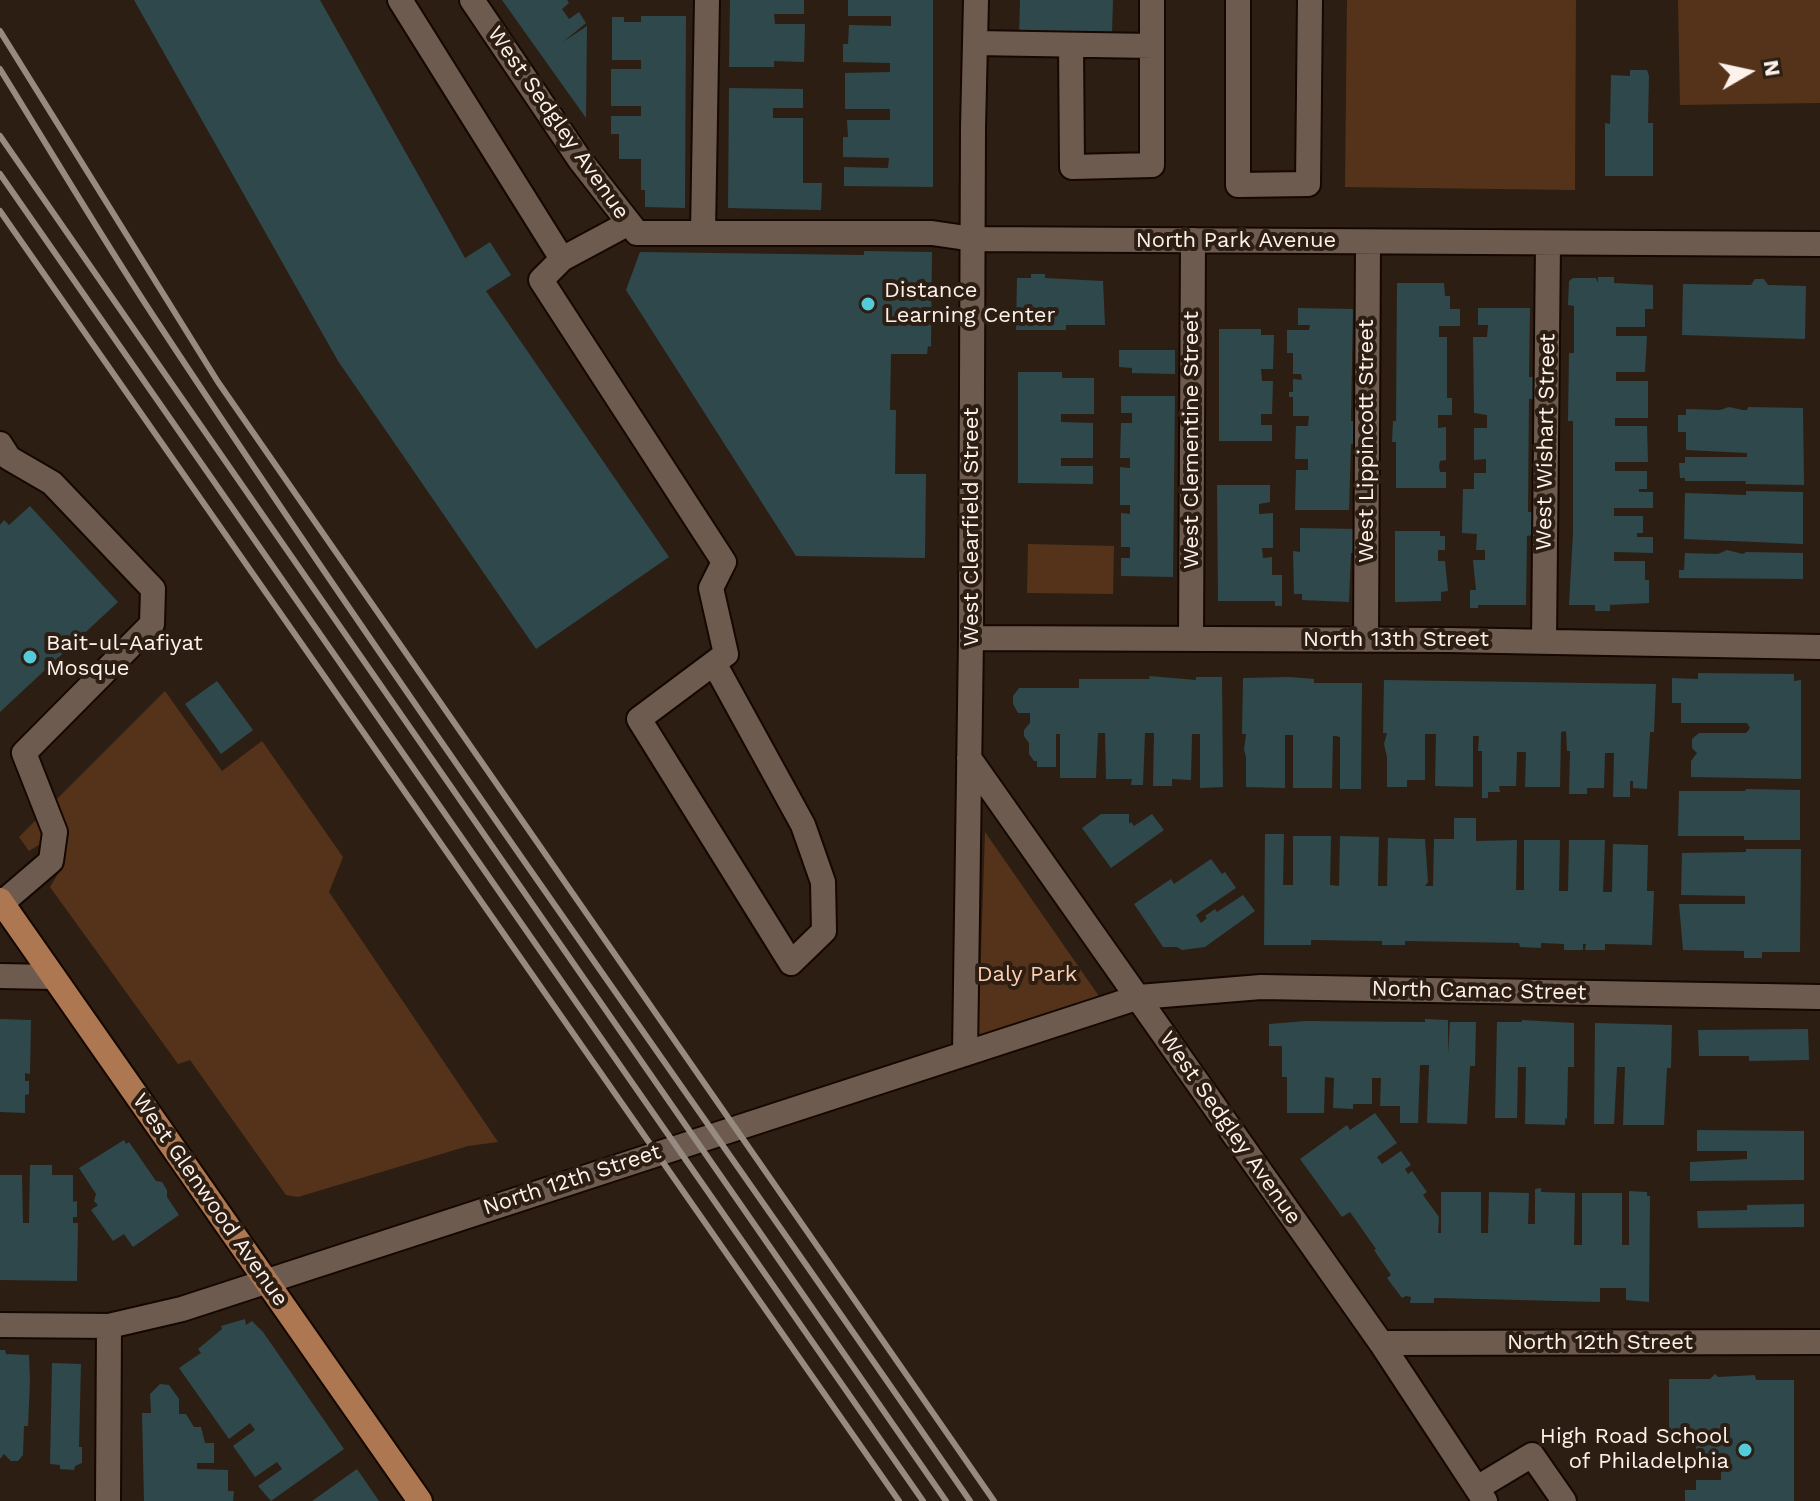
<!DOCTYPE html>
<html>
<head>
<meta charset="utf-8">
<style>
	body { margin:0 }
	#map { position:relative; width:1820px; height:1501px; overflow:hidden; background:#2d1e13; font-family:"Work Sans",sans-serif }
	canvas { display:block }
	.north { position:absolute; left:1708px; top:32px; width:80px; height:80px; -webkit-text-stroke:6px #2d1e13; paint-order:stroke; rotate:81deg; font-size:22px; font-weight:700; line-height:32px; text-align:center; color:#fdf2eb }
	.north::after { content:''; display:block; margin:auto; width:28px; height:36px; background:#fdf2eb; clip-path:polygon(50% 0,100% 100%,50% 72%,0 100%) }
</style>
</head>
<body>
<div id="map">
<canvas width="1820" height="1501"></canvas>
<div class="north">N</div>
</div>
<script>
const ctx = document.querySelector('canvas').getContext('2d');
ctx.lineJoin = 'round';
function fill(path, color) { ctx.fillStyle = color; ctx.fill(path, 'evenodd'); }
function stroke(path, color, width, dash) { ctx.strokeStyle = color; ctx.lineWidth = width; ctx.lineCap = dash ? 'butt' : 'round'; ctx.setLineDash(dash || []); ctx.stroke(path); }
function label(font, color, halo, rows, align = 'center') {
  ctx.font = font + ' "Work Sans",sans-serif'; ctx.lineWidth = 8; ctx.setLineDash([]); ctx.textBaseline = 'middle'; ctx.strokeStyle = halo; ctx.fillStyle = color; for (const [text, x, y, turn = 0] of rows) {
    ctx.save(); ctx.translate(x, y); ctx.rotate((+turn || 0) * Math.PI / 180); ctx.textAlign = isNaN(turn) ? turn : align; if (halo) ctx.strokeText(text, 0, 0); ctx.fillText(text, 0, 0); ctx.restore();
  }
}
fill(new Path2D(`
	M1347,0h229l-1,190 -230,-3z
	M1678,0h142v103l-140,2z
	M1028,544l86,2 -1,48 -86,-1z
	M165,691l57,80 40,-30 81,116 -14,35 169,250 -30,4 -170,51 -12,-2 -96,-135 -12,4 -128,-177 9,-15 -17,-29 -13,8 -10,-14z
	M985,832l116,167 -123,43z`), '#55331a');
fill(new Path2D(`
	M134,0h186l145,258 25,-16 21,33 -25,16 183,266 -133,92 -198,-288z
	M502,0h65l2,3 -7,6 7,10 10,-7 7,11 -23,19 24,-16 -1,92z
	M730,0h74v14h-30l1,10h30l-1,38 -30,-1v6h-45z
	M848,0h85v187l-89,-1v-19l44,1 1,-10 -46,-1v-20h5l-1,-17h43v-11h-45v-36l45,-1v-9l-47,-1v-18h5l1,-19 42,1v-10h-43z
	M1020,0h93l-1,34 -93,4z
	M641,16h45l-1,192 -40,-1v-17h-4v-31h-22v-25h-8v-18h30v-10h-30v-37h30v-9h-29v-43h12v5h17z
	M1630,70h17l2,6 -1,47h5v53h-48v-53l5,1 1,-49 19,1z
	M729,88l74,1v19h-30v10h30v65h19l-1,27 -93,-2z
	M864,251l68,1 -1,95 -3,-1 -1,8h-36l-1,56h6l-1,64h31l-1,84 -129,-2 -170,-266 14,-38 224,3z
	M1031,274h14v4l58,3 2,44h-39v5h-50l1,-52h14z
	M1598,277h16v6l39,2v24h-8v18h-29v9h31l-2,36h-29v9h32v37h-33v8h32l1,36h-33v9h32v18h-8v3h14v16h-39v8h29v17h-6v4h16v16l-39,-1v9h31v19h4v23l-39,2v6h-15v-6h-26l4,-72v-112h-5l1,-68h5v-47l-6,-1 1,-24 4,-3h23l2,5z
	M1755,279h9l4,6 38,1 -1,53 -123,-4 1,-51 68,1z
	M1397,283h47l1,13h5v13h10v17h-21v11h8v61h5v17h-14v13l8,-1v33l-6,1 -1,5 1,6h6v16h-50v-46h-4l1,-21h3z
	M1298,308l55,1 -2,112h4l-1,23h-3l-2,66h-54l1,-40h12v-11h-13l1,-33h12l1,-10h-16v-19h-4v-5h4v-13l9,1 -1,-6h-8v-21h-6v-23h22l1,-5h-12z
	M1478,308h52l-1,69h4v22h-4l-1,113h4v23l-5,1 -1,69h-48v3h-8v-18h6l-3,-30h12v-10h-9l1,-16 -15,-1 1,-44h11v-16h12v-14l-12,1v-32h13v-13l-13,-2 -1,-76h14l1,-12h-10z
	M1219,329h42v6h13l-1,34h-12l1,12h11l-1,33h-11v11h11v16h-53z
	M1119,350h56v24l-43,-1v-5l-13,-1z
	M1018,372h44v6h32v36h-33v8l32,1v35h-32v8h32v18l-75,-1z
	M1121,396h54l-2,181 -52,-1v-18h9v-11h-9v-34l9,1v-9h-10v-38l10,1v-10h-10l1,-35h11v-10h-11z
	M1729,407l14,3h4l1,-3 55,1 1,77 -59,-1 1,-3h-61v-3h-5l-1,-15h6v-6h62v-4l-61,-3v-18h-8v-17h8v-6l34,1z
	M1217,485h53v17l-11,2v10l14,-1v35h-11l1,10 9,-1v18h10v31h-7v-5h-57z
	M1746,491l57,1v52l-119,-5 1,-46 61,2z
	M30,506l88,96 -118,110v-187l4,-5 5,5z
	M1300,528l57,1v24h-6l-2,49 -47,-2v-6h-8l-1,-43 7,1z
	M1395,531h45v5h5v14h-7v11h7l3,30 -7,1v9l-46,1z
	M1727,550l16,4 3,-2 57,1v26l-124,-1v-8h5l1,-17 33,1z
	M1698,673l96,1v7l7,-1v99l-110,-2v-16l6,-8 -5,-5v-9l7,-6h47l4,-5 -3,-5h-66v-20h-9v-25l26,1z
	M1149,676l47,4v-3h26l1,110 -23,1v-54h-8l-1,46 -19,-1v7h-19l1,-53h-9l-2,52h-12l1,-6h-26l-1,-46h-7l-2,45h-36v-44h-4v33h-19v-6h-3l-5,-7v-11l-5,-7v-6l6,-7v-10h-12l-5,-9v-8l6,-8h60v-9h71z
	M1290,677l24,2v4h48l-1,106h-21v-52l-4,-1h-3l-1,52h-39v-53h-8v53l-39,-1v-30l-2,-7 2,-16h-4l1,-56z
	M1384,680l272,4 -2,48h-4l-3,57 -14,-1v-7h-3v16h-17l1,-44h-9l-1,35h-17v6h-18l1,-43h-3l-1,-20 -5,1 -1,55h-35l1,-35h-9l-1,34h-17l1,6h-12v6h-6v-47h-4l1,-15h-6v51l-38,-1 1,-52h-11v46h-18v7h-20v-30l-3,-13 3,-11h-4z
	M217,681l36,49 -32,24 -36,-50z
	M1746,789l54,1v50h-56v-4h-66l1,-45h66z
	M1101,814h28v10l2,-2 3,4 18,-12 12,16 -53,38 -29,-40z
	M1454,818h22v23l41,-1 -1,50h8v-50h36l-1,51h9l1,-51h36l-2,52h9l1,-48 35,1 -1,46h7l-2,54 -47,-1v6h-20l1,-6h-3v6h-19v-6l-23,-1v5l-21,-1 -1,-4 -114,-2v4h-23v-4l-71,-1v5h-47l1,-111h19l-1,51h10v-49h38l-1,49 9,1 1,-50 39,1 -1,49h9l1,-48 37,1 3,43 -3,4h8l1,-47h20z
	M1746,849h55l-1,103h-38v6h-18v-7l-61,-1 -4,-46h66v-8l-64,-1 1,-42 64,-1z
	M1211,859l11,15 3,-2 11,16 -40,27 5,8 6,-5 -2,-2 10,-7 2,3 26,-17 12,16 -50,36 -23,3 -5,-3h-14l-29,-43 37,-25 3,5z
	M0,1019l31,1 -1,54 -5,-1v8h4v13l-4,1v18l-25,-1z
	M1425,1019l23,1v34l2,-32h26l-1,44h-5l-3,58 -40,-1 2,-58h-9l-2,58h-18v-17h-20l1,-28h-9v26h-19v5l-20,-1 1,-30 -9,-1 -1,36h-37v-36h-5v-31h-13v-22l37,-3 119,1z
	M1522,1020l52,3v44h-6l-1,52 -2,-1v7l-40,-1 1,-57h-8l-1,51h-22l2,-96h25z
	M1595,1023l77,2 -1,43h-4l-3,57h-41l2,-58h-8l-3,57h-20z
	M1808,1029l1,31 -60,1v-5h-50l-1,-26z
	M1375,1113l22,30 -20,14 5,7 19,-13 10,14 -6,4 3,5 4,-3 15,21 -4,3 16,22 -1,16h3v-41h40v41h7l1,-41 40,1 -1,31h7v-35l6,-1v4l34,1 -1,52h8v-52h40v52h7v-54l18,1v4h3l-1,106 -23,-2v-12h-26v14l-161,-4h-5v5h-24l1,-6 -5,-1 -4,2 -15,-20 4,-3 -17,-25 2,-1 -26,-37 -8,5 -42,-58 47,-34 3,5z
	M1697,1130l107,1v49l-114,1v-19l57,-3v-8h-50z
	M124,1140l2,4 3,-2 27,39 6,1 5,8v7l12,18 -46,32 -9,-13 -11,7 -22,-31 7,-5 -4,-4 2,-7 -17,-26z
	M30,1165h22v10h21v27l4,-1v16h-4v6h5l-1,58 -77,-1v-105h22l1,48h6z
	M1804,1204v23l-106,1 -1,-17 50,-1v-5z
	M245,1319l1,6 6,-4 11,11 81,117 -73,52 -13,-15 24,-17 -5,-7 -22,15 -22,-31 22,-16 -2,-3 -3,-4 -21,16 -50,-71 22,-15 -3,-4 24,-20 -1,-3z
	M0,1350h5l1,4 23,1 1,25 -2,46h-4l-1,29 -5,6h-7l-7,-7 -4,5z
	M52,1363l29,1 -2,83h3v16l-7,3 -1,4 -14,-1v-4l-10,-1z
	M1715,1374l3,3 37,-2 1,5h38v121h-109v-11h11v-10h25v-17h-25v-26h-27v-58h41z
	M160,1384l9,1 10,14v15h7l8,13h7l4,16h9v20h-17v6l31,1v21h6l-1,10h-89l-2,-88h9l-1,-19z
	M357,1469l22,32h-67z`), '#2f484c');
const minor = new Path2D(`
	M400,0l162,259 -21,21 183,282 -13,26 15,66 -87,65 152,244 33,-32 -1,-49 -20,-57 -89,-162
	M472,0l108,160 57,73h295l41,6 847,5
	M1238,0v185l70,-1 2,-184
	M975,43l177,3v-46
	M1071,45l1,122 80,-2v-119
	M703,232l4,-232
	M562,259l67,-36
	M0,444l9,14 43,25 101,106 -1,35 -128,129 31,79 -4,29 -49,42
	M971,638l477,2 372,7
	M1191,639l2,-399
	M1366,640l2,-398
	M1544,642l4,-399
	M969,758l412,585 104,158
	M0,976l53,1
	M965,1054l6,-416 2,-510 3,-128
	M0,1325l109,1 73,-17 957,-312 122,-10 559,10
	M1381,1343l439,-1
	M1477,1488l55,-33 32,46
	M108,1501l1,-175`);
const major = new Path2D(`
	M0,900l420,601`);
stroke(minor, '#150701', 28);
stroke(major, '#150701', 28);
stroke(minor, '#6e5b4f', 24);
stroke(major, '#ad7851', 24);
stroke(new Path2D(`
	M0,31l218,351 776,1119
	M0,69c52,84 102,169 156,251 263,400 543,787 814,1181
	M0,136l946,1365
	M0,174l923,1327
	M0,211l899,1290`), '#978a81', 6);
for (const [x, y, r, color] of [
	[868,304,8,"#53cbdb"],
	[30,657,8,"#53cbdb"],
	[1745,1450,8,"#53cbdb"]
]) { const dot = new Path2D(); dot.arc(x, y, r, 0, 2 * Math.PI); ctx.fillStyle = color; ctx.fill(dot); stroke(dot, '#2d1e13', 3); }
label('22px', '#fdf2eb', '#2d1e13', [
	["West Sedgley Avenue",558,123,55],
	["North Park Avenue",1236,241],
	["West Clementine Street",1192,440,-90],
	["West Lippincott Street",1367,441,-90],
	["West Wishart Street",1546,442,-89],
	["West Clearfield Street",972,527,-90],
	["North 13th Street",1396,640],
	["North Camac Street",1479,991,1],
	["West Sedgley Avenue",1230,1128,55],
	["North 12th Street",572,1180,-18],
	["West Glenwood Avenue",210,1200,55],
	["North 12th Street",1600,1343]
]);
label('22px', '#fdf2eb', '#2d1e13', [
	["Distance",884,291],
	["Learning Center",884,316],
	["Bait-ul-Aafiyat",46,644],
	["Mosque",46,669],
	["High Road School",1729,1437,"right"],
	["of Philadelphia",1729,1462,"right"]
], 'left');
label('22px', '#ffcfb0', '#2d1e13', [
	["Daly Park",1027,975]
]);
</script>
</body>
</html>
